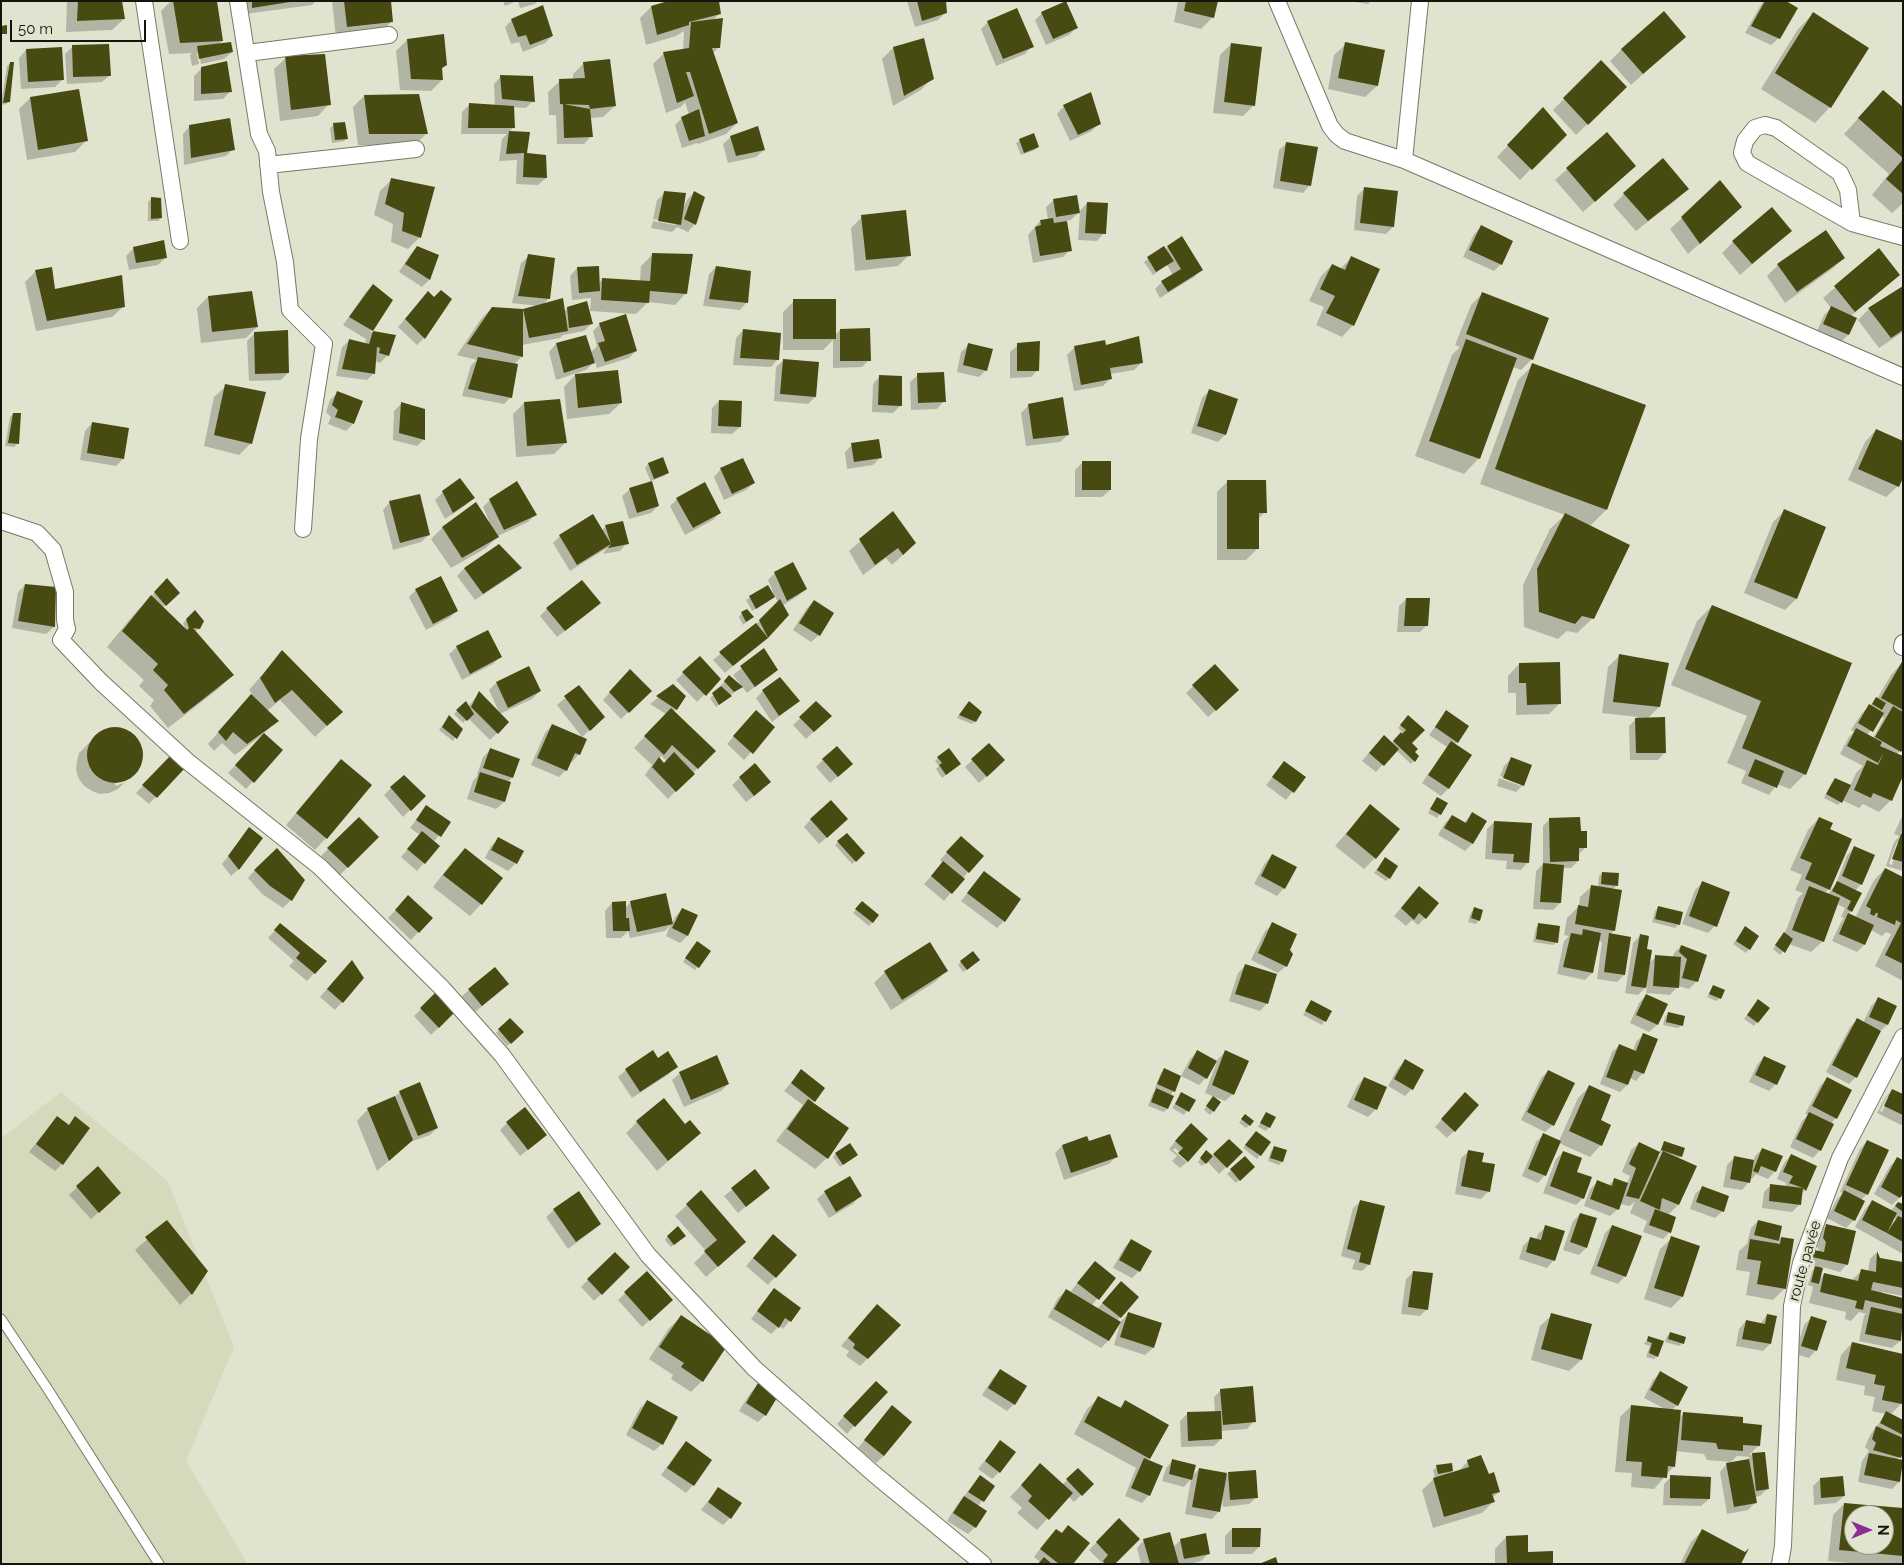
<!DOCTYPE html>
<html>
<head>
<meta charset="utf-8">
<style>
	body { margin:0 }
	#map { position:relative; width:1904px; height:1565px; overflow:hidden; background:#e0e3ce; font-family:Raleway,sans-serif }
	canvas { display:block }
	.frame { position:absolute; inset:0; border:2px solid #13140c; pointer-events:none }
	.north { position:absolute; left:1844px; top:1505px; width:50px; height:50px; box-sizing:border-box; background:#e0e3ce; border:1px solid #8e9080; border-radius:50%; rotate:90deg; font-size:14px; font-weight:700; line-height:20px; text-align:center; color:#13140c }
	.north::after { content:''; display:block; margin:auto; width:18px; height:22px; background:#8c2c95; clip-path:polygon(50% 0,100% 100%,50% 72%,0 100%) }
	.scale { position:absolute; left:10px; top:20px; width:136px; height:22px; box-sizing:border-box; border:2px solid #13140c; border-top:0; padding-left:6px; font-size:15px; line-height:18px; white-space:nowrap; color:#13140c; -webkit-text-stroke:4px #e0e3ce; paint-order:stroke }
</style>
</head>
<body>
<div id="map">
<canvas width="1904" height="1565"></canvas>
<div class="frame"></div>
<div class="north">N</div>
<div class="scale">50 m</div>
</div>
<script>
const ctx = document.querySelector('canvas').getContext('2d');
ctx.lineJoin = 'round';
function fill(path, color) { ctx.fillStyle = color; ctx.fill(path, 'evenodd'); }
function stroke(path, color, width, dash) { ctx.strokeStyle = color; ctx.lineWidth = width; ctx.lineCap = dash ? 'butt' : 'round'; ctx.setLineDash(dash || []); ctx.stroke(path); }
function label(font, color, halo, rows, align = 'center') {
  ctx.font = font + ' Raleway,sans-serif'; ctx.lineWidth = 5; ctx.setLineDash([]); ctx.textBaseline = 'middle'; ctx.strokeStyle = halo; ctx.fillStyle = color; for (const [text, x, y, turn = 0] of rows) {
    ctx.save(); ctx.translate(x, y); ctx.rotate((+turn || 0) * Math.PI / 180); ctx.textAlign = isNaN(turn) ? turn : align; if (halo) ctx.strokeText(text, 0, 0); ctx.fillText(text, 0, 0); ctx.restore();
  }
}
fill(new Path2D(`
	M61,1092l106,88 67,167 -48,114 62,103h-247v-426z`), '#d6dabd');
fill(new Path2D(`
	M67,1h54l3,18 -12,11 -46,2z
	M171,1h44l7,40 -4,4 14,7 -8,7 -23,5 -2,-11h-2l2,11 -7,2 -2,-11 2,-2 -23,1 -8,-43z
	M247,1h69l-4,4 -67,9v-11z
	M332,1h58l2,20 -12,12 -44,4z
	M503,1h14l-12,5z
	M518,1h19l-2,3 -15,4z
	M907,1h37l2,11 -8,8 -23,7z
	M1178,1h38l-3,16 -12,12 -27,-7z
	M1348,1h23l-3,3z
	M1763,1h21l-5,37 -8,7 -26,-12z
	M651,7l69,6 -8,8 6,27 -6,6 25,69 -11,11 -28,10 -1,-1 -15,5 -7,-23 7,-7 7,-3 -4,-13 -4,5 -15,6 -13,-49 11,-11 19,-2 1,-20 -8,5 -30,9 -6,-27z
	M1042,13l34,15 -7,7 -23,10 -11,-25z
	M1813,14l54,34 -37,59 -15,16 -54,-34 37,-60z
	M512,20l40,16 -7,7 -22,9 -4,-10 -8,2 -6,-17z
	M988,22l44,24 -7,8 -29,12 -15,-37z
	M1684,37l-53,48 -21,-24 12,-12z
	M407,40l39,24 -5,6 1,10 -11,11 -31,-1 -4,-39z
	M923,40l9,38 -11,12 -28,16 -11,-47 11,-11z
	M1231,44l23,61 -11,11 -30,-3 7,-58z
	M1346,44l31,42 -12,11 -37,-8 6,-34z
	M72,47l38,28 -8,7 -35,2 -2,-30z
	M26,50l36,30 -7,7 -34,2 -2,-31z
	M286,58l43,46 -11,12 -38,5 -6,-52z
	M1601,62l24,25 -49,48 -23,-25z
	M10,63l-1,38 -3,3 -5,1 6,-39z
	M584,63l31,43 -12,11 -13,1 1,18 -7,8h-27l-1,-29h-7l-1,-23 12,-11 13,-1v-6z
	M202,68l29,23 -8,8 -29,2v-25z
	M501,76l32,25 -7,7 -14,-1 2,20 -5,5 19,1 -2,21 20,24 -8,7 -22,-1 1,-24 -18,1 3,-22 5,-5h-46l1,-22 8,-8 25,2 -1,-22z
	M1883,91l20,18v94l-11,10 -20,-18 17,-21 -45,-40z
	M364,96l62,38 -11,11h-57l-5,-38z
	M30,98l56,43 -11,11 -48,8 -8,-51z
	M1064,106l35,17 -7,8 -22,10 -13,-27z
	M1543,109l22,26 -45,45 -23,-23z
	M334,125l13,13 -3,3 -12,2 -2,-15z
	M190,126l43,23 -7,7 -42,9 -1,-31z
	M1607,134l16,43 -40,35 -28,-32z
	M731,137l33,13 -8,7 -28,6 -5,-19z
	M1020,140l18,7 -3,3 -14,5 -5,-12z
	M1287,143l23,42 -7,8 -30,-5 6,-38z
	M391,180l42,8 -14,50 -11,11 -17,-7 2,-18 -19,-9 6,-24z
	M1365,188l28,39 -7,7 -32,-4 3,-34z
	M1687,189l-11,11 -40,31 -23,-26 11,-11z
	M694,192l1,32 -7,8 -11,-5 -5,5 -21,-4 2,-7 22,4v-2l-22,-4 4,-19 8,-7 18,16 4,-9z
	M151,199l10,19 -3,3h-10v-19z
	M1054,200l25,12 8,-9 17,30 -7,8 -19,-1 2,-29 -9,9 -6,1 5,29 -7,7 -30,6 -5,-28 12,-14 8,-1 -2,-13z
	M1741,207l-53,47 -18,-25 12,-11z
	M862,217l47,38 -11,11 -43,5 -4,-43z
	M1481,227l20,37 -7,7 -31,-14 11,-23z
	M1790,231l-50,44 -18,-22 11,-11z
	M417,247l12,33 -7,7 -23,-15 11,-17z
	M1168,247l33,23 -7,7 -34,21 -5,-9 7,-7 11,-7 -6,-10 -14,10 -9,-13 19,-14 2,2z
	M134,248l32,9 -8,8 -29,5 -3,-14z
	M1879,250l20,25 -48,41 4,2 -7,17 -7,7 -24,-11 7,-16 7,-7 -8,-10z
	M653,254l33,39 -11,12 -27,-3 -12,12 -46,-3 1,-13 -19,2 -2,-24 7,-8 22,15 3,-4 38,2 1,-15z
	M529,256l20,42 -6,7 21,6 4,-3 23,16 -7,7 -21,4 -3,3 -38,7v11l-8,9 -3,32 -7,7 -42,-8 9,-31 6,-5 -20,-5 24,-36 11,-11 31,2 16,-4 -27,-3 9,-40z
	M1352,257l1,68 -11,12 -26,-12 8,-18 -15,-6 12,-25 11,-11 8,4z
	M1844,258l-12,11 -47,34 -18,-27 11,-11z
	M716,267l31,35 -7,8 -37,-4 6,-32z
	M36,271l18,20 70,15 -12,11 -76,14 -11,-49z
	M373,285l19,16 -22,31 24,4 -6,19 -8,8 -5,-2 -1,12 -7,7 -31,-4 6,-29 8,-7 15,4 1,-5 -23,-14 23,-33z
	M1903,287v45l-24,16 -21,-28 11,-11z
	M251,293l6,34 -11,11 -45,5 -4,-35 11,-11z
	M1482,294l50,65 -11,11 -8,-3 -34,91 -15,16 -49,-18 37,-101 8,-8 -5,-2 16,-40z
	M421,300l3,38 -7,7 -19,-18z
	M794,301l40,35 6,-6 29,30 -7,7 -29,1v-28l-10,10h-40v-38z
	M600,324l36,27 -7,7 -32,10 -2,-7 -9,9 -30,10 -7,-28 7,-8 34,9 7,-7 -4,-15z
	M743,330l35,29 -7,8 -38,-2 3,-27z
	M254,334l34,39 -7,7 -32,1 -2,-40z
	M969,345l17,25 -7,7 -22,-5 4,-20z
	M1018,345l20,25 -7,7 -21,1v-26z
	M1105,346l36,17 -7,7 -24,4 1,4 -8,8 -29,5 -7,-36 8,-8z
	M784,360l31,37 -7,7 -34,-3 2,-34z
	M1533,365l73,145 -16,16 3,92 -16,15 -10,-2 -9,8 -34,-12 -1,-42 27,-56 15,-14 -85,-31 38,-104z
	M575,375l46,28 -12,11 -42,5 -3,-32z
	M918,375l26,26 -7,8 -26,1 -1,-28z
	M880,376l20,30 -7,7 -21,-1 1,-28z
	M226,386l39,7 -15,51 -11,11 -35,-9 10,-49z
	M1209,391l16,44 -7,7 -27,-9 11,-35z
	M337,393l16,31 -7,7 -18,-7 3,-7 -5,-5 4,-12z
	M719,401l21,26 -8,7 -21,-1 1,-25z
	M524,403l41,40 -11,11 -38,3 -3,-43z
	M401,404l23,35 -7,7 -24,-6 1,-29z
	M1029,405l39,30 -8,7 -34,4 -5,-33z
	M13,414l4,30 -3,3 -9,-1 5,-29z
	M92,423l36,6 -5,30 -7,7 -36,-6 5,-29z
	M1876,430l22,56 -12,11 -38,-17 17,-38z
	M852,445l29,12 -8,8 -26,4 -2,-17z
	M662,459l5,14 -3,3 -13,5 7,25 -7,7 -22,6 -7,-23 8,-7 21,-7 -6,-14 3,-4z
	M1082,463l28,27 -8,7h-27v-27z
	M721,469l33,14 -8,7 -22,10 -10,-23z
	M1228,481l37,31 -8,8v29l-11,11h-29v-68z
	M443,492l30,6 -7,7 -21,14 -10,-19z
	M677,499l43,14 -7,7 -28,15 -15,-29z
	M490,500l45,15 -7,7 -30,14 -12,12 -35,20 -20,-29 12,-12 46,-6 -6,-14z
	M390,502l39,33 -8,7 -28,8 -10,-40z
	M1784,511l12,88 -11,11 -41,-17 29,-71z
	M892,513l12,41 -12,11 -6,-7 -23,17 -14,-24z
	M606,526l21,17 -7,8 -17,3 4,-6 -37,23 -17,-28 7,-7 41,-5z
	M499,545l21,23 -7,7 -38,25 -18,-24 7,-7z
	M775,573l31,16 -8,7 -16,10 -9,25 -48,42 -12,-13 41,-34 24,-23 -3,-7 -23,15 -6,-11 22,-13 4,6 1,-1 -5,-12z
	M167,580l12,13 -17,15 24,23 -3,-8 12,-11 4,16 -4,4 37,43 -15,15 -49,38 -18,-22 4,-6 -15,-14 5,-6 -37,-33 29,-35z
	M25,585l30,4 -1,38 -8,7 -34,-6 6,-36z
	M416,590l41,21 -8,7 -23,12 -17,-33z
	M1406,599l21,26 -7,7h-23l2,-26z
	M814,601l5,34 -8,7 -18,-12 14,-22z
	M1712,606l93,168 -15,15 -13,-5 -8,11 -28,-12 5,-12 -19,-8 20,-47 -76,-31 26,-64z
	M547,609l45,1 -35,27 -17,-21z
	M742,613l10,4 -9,8 -4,-8z
	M457,647l43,10 -7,7 -31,16 -13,-26z
	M764,650l13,20 -30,23 -14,-18z
	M282,652l59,60 -26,25 -35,-37 -13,11 10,10 -14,13 18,16 -35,39 -18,-16 34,-36 -1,-1 -26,19 -13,-12 -8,8 -6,-7 44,-50 -3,-4z
	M1619,656l40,51 -12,12 18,33 -7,8h-28l-1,-34 9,-9 -36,-4 6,-46z
	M700,658l20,21 -23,23 -21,-22z
	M1902,663l1,83 -6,8 -6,46 -12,12 -16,-8 -4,4 -17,-8 -4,5 -14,-7 8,-16 3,-3 15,7 6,-13 7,-7 -23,-12 9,-17 5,-5 -3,-2 11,-17 15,-14 14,-24zM1881,716l3,2 -11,20 -6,-3z
	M1519,664l41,39 -11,11 -33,1v-22h-8v-17z
	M528,668l12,23 -8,8 -32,15 8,8 -18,18 -22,-22 -5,5 -9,-9 12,-11 2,4 11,-14 21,21 -11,-24 7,-7z
	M729,677l12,10 -25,20 -6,-9 12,-11 -1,-2z
	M623,678l27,13 -29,28 -18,-19z
	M673,686l3,23 -2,3 40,39 -46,48 -23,-24 7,-10 -18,-17 32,-34 -16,-10zM661,756l6,5 -3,4 -5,-7z
	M1193,686l37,11 -22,20 -22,-24z
	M578,687l18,37 -14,13 -25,-32z
	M763,691l36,10 -27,21 -16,-24z
	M816,703l7,20 -17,16 -13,-14z
	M966,705l9,16 -3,3 -15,-6z
	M1446,712l11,30 -3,3 16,11 -22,33 -7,7 -19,-13 25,-36 -18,-12z
	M449,717l12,12 -8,12 -14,-11z
	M1408,717l3,26 2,9 5,4 -7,8 -15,-14 -20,22 -14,-11 14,-17h15l11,-12 -4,-4z
	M749,719l25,8 -30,33 -17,-16z
	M552,725l27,29 -7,8 -2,-1 -4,9 -7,7 -28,-12 14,-32z
	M112,728l17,4 6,6 4,7 2,8 -1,9 -4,9 -8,7 -13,5 1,3 9,-4 -7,7 -9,4 -9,1 -8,-3 -8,-5 -5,-7 -3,-9 1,-9 2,-8 18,-18 7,-5z
	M989,744l7,24 -17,15 -14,-16z
	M490,750l22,28 -5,4 -3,20 -8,7 -29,-10 6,-18 5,-6h-1l6,-18z
	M172,755l12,12 -35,37 -13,-11z
	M938,758l18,9 -14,11 -6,-9 3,-3 -4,-5z
	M1511,759l12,26 -7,7 -19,-6 2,-8 22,8v-3l-21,-7 4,-10z
	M341,760l-15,78 -11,12 -29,-25z
	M823,760l21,11 -14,12 -14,-16z
	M1284,763l20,14 -18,23 -20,-15z
	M754,765l8,25 -16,12 -14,-17z
	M391,788l33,8 -21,21 -19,-22z
	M1437,798l3,16 -3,4 -9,-5z
	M426,806l23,16 -16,21 5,4 -21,24 -16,-14 19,-22 -10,-7z
	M1370,806l5,52 -11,11 -29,-23z
	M1472,814v30l-7,7 -27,-16 7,-12 7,-7 12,7z
	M1903,814v57l-17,-5 8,-24 6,-6 -6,-2zM1897,842h2l-7,23 -3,-1z
	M1819,818l9,12 1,59 -4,4 3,1 8,-10 11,-29 7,-7 7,36 -6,7 -4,20 -3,4 7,3 19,-38 11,-11 18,10v102l-28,-15 16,-32 -5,-2 -4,4 -11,-6 -7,15 -7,7 -25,-11 9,-19 3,-4 -3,-1 4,-9 -8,-4 -14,37 -12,11 -22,-8 -9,11 -7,-6 12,-16 13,-35 5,-5 -8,-3 7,-15 -12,-5 18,-40z
	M359,819l18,18 -37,38 -19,-19z
	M811,819l28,8 -20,17 -15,-17z
	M1550,819l29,13 7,15 -7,7 -1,7 -7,7h-8l-3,35 -7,7 -20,-1 3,-38 7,-7v-38z
	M1494,822l34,40 -7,8 -15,-1 1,-8 -22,-2 2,-30z
	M250,829l-11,40 -8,7 -9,-12z
	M847,834l16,19 -11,11 -17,-19z
	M498,839l24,13 -6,11 -8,8 -23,-13 6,-12z
	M954,845l14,27 -24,29 -20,-17 19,-21 -3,-3z
	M465,850l16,54 -11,12 -37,-29 20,-26z
	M1272,856l12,32 -7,8 -23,-12 11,-21z
	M1385,858l4,20 -3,3 -12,-8z
	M255,870l49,10 -13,20 -8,8 -21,-14 -14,-16z
	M984,873l20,48 -7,7 -36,-27z
	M1602,873l15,12 -5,5 2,40 -4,5 14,40 -7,7 -20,-3 5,-37 -4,-1 -6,32 -7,7 -28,-6 7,-33 5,-5 -5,-1 3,-17 12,-12 1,-9 12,-11 6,1 1,-11z
	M1703,882l12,44 -7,7 -26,-9 13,-34z
	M1419,887l6,31 -7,7 -6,-5 -6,6 -12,-10z
	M408,897l10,35 -7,8 -23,-22z
	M631,902l41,21 3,-6 7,-8 5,27 -7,7 -14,-7 4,-11 -5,6 -35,7 -2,-7 -7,7h-15l-1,-27 7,-8 13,5z
	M859,906l19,10 -9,10 -16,-13z
	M1658,907l21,17 -4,4 -23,-6 3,-11z
	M1474,909l5,11 -3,4 -8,-2 3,-10z
	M281,924l44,38 -18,19 -18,-15 5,-5 -26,-23z
	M1273,924l15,26 -2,16 -8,7 -27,-13 14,-29z
	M1539,924l18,18 -4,3 -20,-3 3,-14z
	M1745,928l13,8 -12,17 -13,-9z
	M1640,936l9,27 7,-6 16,1 2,-5 7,-7 25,10 -9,25 -8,8 -11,-3 -8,9 -24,-2 1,-7 -9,9 -13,-2 8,-50z
	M694,946l4,21 -3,3 -12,-8z
	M961,962l14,1 -12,9 -5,-7z
	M1245,966l22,37 -7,8 -31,-10 9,-28z
	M494,968l6,23 -26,22 -13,-16z
	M344,969l19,9 -28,32 -15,-13z
	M946,971l-11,11 -44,28 -17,-27 11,-11z
	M1713,986l7,12 -4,3 -9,-4z
	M437,993l18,18 -24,24 -17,-19z
	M1646,995l20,10 -9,20 -8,7 -19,-9 9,-20z
	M1878,999l17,8 -8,18 -8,7 -23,45 -7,7 -23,-12 24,-45 7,-7 6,3 8,-17z
	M1312,1001l18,10 -8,14 -19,-10z
	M1755,1004l13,4 -14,18 -10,-7z
	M1668,1013l14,12 -4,3 -15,-3 2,-8z
	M510,1019l12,13 -15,14 -11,-13z
	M1644,1034l-1,39 -7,8 -6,-3 -3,7 -7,7 -20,-8 12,-32 8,-7 13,6 3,-9z
	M1197,1052l9,26 -7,7 -18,-9 9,-17z
	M1225,1052l8,42 -8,7 -20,-8 13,-34z
	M1764,1057l12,27 -7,7 -20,-9 8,-17z
	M658,1059l18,7 -7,8 -37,24 -14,-21 8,-7z
	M1405,1061l7,28 -7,7 -17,-10 10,-18z
	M1164,1070l10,21 -4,4 2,1 -5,13 -3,3 -16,-6 5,-13 5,-4 -3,-1 6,-15z
	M801,1071l13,30 -2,2 35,25 -20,30 -12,11 -39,-28 27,-36 -19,-14z
	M1548,1071l5,54 -8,7 -24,-12 20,-42z
	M680,1073l48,11 -7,7 -37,16 -12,-27z
	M1364,1078l12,31 -8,8 -21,-10 10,-21z
	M1827,1078l23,13 -14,27 -6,6 -10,26 -7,8 -23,-11 12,-26 6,-6 -3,-1 15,-28z
	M1589,1087l10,34 2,24 -11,12 -31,-14 -14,32 -7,8 -16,-7 14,-34 7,-7 16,6 19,-43z
	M1892,1090l11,5v28l-2,2 -24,-12 8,-15zM1887,1097h2l-7,15 -2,-1z
	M400,1092l37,36 -7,7 -20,7 -33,29 -20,-50 11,-12 25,-11z
	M1182,1094l12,6 -10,15 -12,-7z
	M1210,1101l10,1 -10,13 -6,-5z
	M1458,1101l-4,30 -7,7 -12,-11z
	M1266,1113l3,14 -3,4 -8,-4z
	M57,1117l11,9 7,-8 -13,46 -7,7 -26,-19z
	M1242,1119l7,6 -3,3 -7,-5z
	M637,1122l48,3 15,8 -43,38 -31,-38z
	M507,1123l31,19 -18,14 -20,-26z
	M1183,1132l5,28 -13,-12 -2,2 14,12 -7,6 -8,-7 5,-5 -8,-7z
	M1253,1136l7,19 -3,4 -14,-11z
	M1086,1137l2,6 28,14 -7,7 -45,16 -9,-27 7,-7z
	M1229,1140l12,12 -22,22 -12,-13 -5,5 -4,-4 5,-7 9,2z
	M1867,1141v53l-6,6 -7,20 -8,8 -19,-10 10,-19 6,-6 -3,-1 20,-43z
	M1639,1143l20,9 6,-9 16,13 -3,3v46l-10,10 2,17 -7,7 -20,-7 4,-11 -17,-8 5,-12 -5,5 -10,-2 -2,5 -8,7 -26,-10 6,-17 8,-7 10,4 7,-7 12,5 3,-8 -8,-4 9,-22zM1658,1153l3,1 -6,6z
	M1274,1148l8,14 -3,3 -11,-4 3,-10z
	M1762,1149l13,22 -7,8 -12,-5 -14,16 -19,-3 4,-22 8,-8 18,4 2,-5z
	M1469,1151l12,12 8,28 -8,8 -26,-5 6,-36z
	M1563,1152l13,20 7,26 -7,7 -33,-12 13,-34z
	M836,1154l17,4 -13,9 -7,-10z
	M1791,1155l25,12 -11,23 -4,4 -1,10 -8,8 -30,-4 2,-16 7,-7 14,2 1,-4 -9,-4 7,-16z
	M1245,1157l8,10 -17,16 -9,-9z
	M1897,1159l2,39 -7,7 -18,-11 16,-28z
	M97,1168l15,32 -21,19 -22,-24z
	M755,1171l13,17 -30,25 -14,-17z
	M1703,1187l20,24 -8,7 -25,-9 5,-15z
	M701,1192l32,61 -27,24 -12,-14 12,-12 -31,-35z
	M825,1192l35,4 -7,8 -24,14 -12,-19z
	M578,1193l22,31 -8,7 -24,18 -22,-32 8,-7z
	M1361,1201l8,63 -7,7 -10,-2 3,-9 -14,-4 12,-48z
	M1872,1202l18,9 8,-8 5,2v49l-48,-27 10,-18zM1893,1217l3,2 -7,7z
	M1580,1214l15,5 -9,29 -7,7 -16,-5 10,-29z
	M1758,1221l23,5 -4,17 5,-5 3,50 -12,12 -27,-5 4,-23 -14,-2 3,-19 8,-7 4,-16z
	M167,1222l40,49 -16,23 -11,11 -45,-55z
	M1827,1225l20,39 -7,8 -18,-5 -3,13 5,-6 27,7 11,-11 6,2 2,-13 6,-6 4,6 23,4v33l-21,-4v2l21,6v26l-3,15 -8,7 -33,-7 5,-25 2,-2 -7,-2 -8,9 -6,-2 1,-7 -37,-9 4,-16 -5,-2 4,-14 5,-5 -11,-2 1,-5 12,-7v-2l-3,-5 3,-13z
	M1612,1226l13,50 -7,8 -28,-10 15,-41z
	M1546,1227l8,33 -7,8 -28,-9 4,-13 7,-7 6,1 2,-6z
	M668,1236l13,3 -10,8 -6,-7z
	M1672,1238l10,59 -11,11 -27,-9 16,-50z
	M1131,1240l8,31 -7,7 -19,-10 11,-20z
	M766,1243l29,12 -27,30 -22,-19z
	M615,1253l14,14 -35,34 -13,-14z
	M1088,1270l26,9 -23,27 6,3 17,-19 23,7 -20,24 2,1 -11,19 -7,7 -53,-31 10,-19 8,-7 10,4 -5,-4z
	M1413,1272l14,37 -7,7 -19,-2 5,-35z
	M647,1273l17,34 -22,20 -24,-27z
	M774,1289l26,19 -17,21 -4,-3 -8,8 -20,-15z
	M869,1313l-1,45 -8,8 -14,-10 3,-5 -8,-5z
	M1128,1314l32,10 -7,24 -8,7 -31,-10 7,-24z
	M1552,1315l29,45 -12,11 -38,-11 9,-34z
	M1767,1315l8,2 -5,27 -7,7 -27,-5 3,-17 7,-8 14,3z
	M681,1317l21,64 -11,11 -20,-13 2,-4 -24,-16 20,-31z
	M1811,1318l5,32 -7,8 -14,-4 9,-29z
	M1670,1333l13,10 -4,3 -14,-4 2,-6z
	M1649,1337l13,5 -5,14 -3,3 -8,-2 4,-11 -6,-2z
	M1852,1343l51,12v41l-2,8 -11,11 13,7v28l-6,10 6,1v3l-4,18 -7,7 -34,-7 4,-21 7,-10 -4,-4 5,-12 16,-21 -14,-3 3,-14 -11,-2 1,-9 -29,-6 5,-25z
	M1000,1371l14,33 -7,7 -25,-16 11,-17z
	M1661,1373l16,32 -5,5 7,8 5,-5 57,11 18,21 -10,10 15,-2 3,36 -7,7 -6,1 1,6 -7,7 -21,4 -7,-42 7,-8 19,-3 4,-4 -13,-1 -6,6 -24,-2 -3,-6 -29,-3 -1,15 -20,23 -23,-2 1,-14 -17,-1 5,-55 11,-11 34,3 -21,-11 9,-18z
	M758,1385l7,30 -7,7 -19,-11 12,-19z
	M869,1389l-15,37 -7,8 -10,-10z
	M1221,1390l33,31 -7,8 -26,2v8l-7,7 -33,1 -1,-26 7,-7 28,-1 -1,-16z
	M1098,1398l20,11 7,-7 24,56 -2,3 2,34 -7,8 -17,-7 11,-28 -62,-34 13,-25z
	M648,1401l14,43 -8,7 -28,-16 14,-27z
	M892,1407l-8,49 -8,7 -18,-15z
	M1000,1442l-1,30 -7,7 -14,-10z
	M686,1443l24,17 -17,25 -7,8 -25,-18 18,-25z
	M1173,1460l19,16 7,-7 26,9 3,-4 29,23 -8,7 -26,3 -1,-11 -3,15 -7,8 -27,-5 6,-35 -7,8 -22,-6 4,-13z
	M1468,1461l20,14 11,17 -7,6 1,4 -11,11 -49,15 -11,-38 13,-12 -2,-8 4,-3 15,4 -4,4 10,-3z
	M1040,1465l22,20 16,-15 14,14 -18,18 -6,-6 -31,34 -20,-17 5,-5 -12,-11z
	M980,1476l13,10 -15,20 -3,21 -7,7 -21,-13 10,-16z
	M1671,1477l38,22 -8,7 -38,-1 1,-21z
	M1820,1479l24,17 -8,7 -22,2 -1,-19z
	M718,1489l12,29 -7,7 -22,-15z
	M1844,1504l59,6v54h-43l-32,-3 5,-46zM1854,1515h30v30h-30z
	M1119,1520l-5,44h-13l1,-1 -13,-13z
	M1068,1526l4,38h-33l1,-2 -6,-5 15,-20 12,-3z
	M1232,1529l27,18 -7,7h-27v-18z
	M1702,1531l37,33h-59l11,-22z
	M1506,1537l21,16 25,11h-57v-15z
	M1144,1540l29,7 8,-7 27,14 -7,7 -12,3h-48l-4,-16z`), '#0003');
fill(new Path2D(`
	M78,1h44l3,18 -48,2z
	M173,1h44l6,40 -43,2z
	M252,1h38v1l-38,6z
	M344,1h47l2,21 -46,5z
	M668,1h51l2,13 -32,8v3l-32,10 -6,-29z
	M917,1h29l1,12 -25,8z
	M1066,1l12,27 -25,11 -12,-27z
	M1186,1h32l-4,17 -30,-7z
	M1765,1h21l12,7 -18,31 -29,-13z
	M543,5l10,31 -23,9 -4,-10 -8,2 -7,-18z
	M1017,8l17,39 -31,12 -16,-38z
	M1664,11l22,26 -43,37 -22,-25z
	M1813,12l56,36 -38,60 -56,-35z
	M723,18l-3,30h-8l26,75 -29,11 -19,-62h-4l8,24 -17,7 -14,-51 26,-4 2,-26z
	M7,25v9h-6v-8z
	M444,34l3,31 -5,3 1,12 -32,-1 -4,-40z
	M924,38l10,41 -30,17 -11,-49z
	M231,42l2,10 -34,7 -2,-13z
	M1345,42l40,8 -7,36 -40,-8z
	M1231,43l31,4 -7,59 -31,-4z
	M109,44l2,32 -38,1 -1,-32z
	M62,47l2,33 -36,2 -2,-33z
	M325,54l6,51 -40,5 -6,-54z
	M610,59l6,47 -26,3 3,28 -29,1 -1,-34 27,5 -1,-4 -29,-1 -1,-25 26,-1 -2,-16z
	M1601,60l26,27 -39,38 -25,-27z
	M227,61l5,31 -31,2v-27z
	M10,62h4l-4,40 -7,1z
	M500,75l33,1 2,26 -33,-3z
	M79,89l9,52 -50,9 -8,-53z
	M1883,90l20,17v51l-45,-40z
	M1091,92l10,32 -23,11 -15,-30z
	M419,94l9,40h-59l-5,-39z
	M469,103l45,3 1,22h-47z
	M1543,107l24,28 -35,35 -25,-25z
	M699,109l6,27 -16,5 -8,-24z
	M230,118l5,32 -44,8 -2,-33z
	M345,122l3,17 -13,1 -2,-17z
	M758,126l7,24 -29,6 -6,-20z
	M509,131l21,1 -3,21 19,2 1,23 -24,-1 1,-24 -18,1z
	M1607,132l29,34 -41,36 -29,-34z
	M1034,133l5,14 -15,6 -5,-14z
	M1286,142l32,5 -7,39 -31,-5z
	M1663,158l26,31 -41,32 -25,-28z
	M1903,159v35l-17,-15z
	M391,178l44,9 -14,51 -19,-7 2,-18 -19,-9z
	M1720,180l22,27 -42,37 -19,-27z
	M1364,187l34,4 -4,36 -34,-4z
	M664,191l22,2 -5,32 -23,-4z
	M694,191l11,6 -9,28 -12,-6z
	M1077,195l3,18 -24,4 -3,-18z
	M151,197l10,1 1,20 -11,1z
	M1087,202l21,1 -2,31 -21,-1z
	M1772,207l20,24 -40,33 -20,-23z
	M906,210l5,46 -45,4 -5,-45z
	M1053,218l1,5 13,-2 5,30 -32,5 -5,-29 6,-2 -1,-5z
	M1481,225l32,16 -11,24 -33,-15z
	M1826,230l19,28 -48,34 -20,-28z
	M1182,236l21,34 -35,22 -7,-11 20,-12 -14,-23z
	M164,240l3,18 -31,5 -3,-16z
	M417,246l22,9 -9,25 -25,-16z
	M1164,246l10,15 -18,11 -9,-15z
	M1879,248l21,27 -45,37 -21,-26z
	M652,253l41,1 -6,40 -37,-3 -1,12 -48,-3 1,-22 48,3z
	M528,254l27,4 -5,41 -32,-3z
	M1351,256l29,13 -26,57 -28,-13 9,-17 -15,-7 12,-25 13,6z
	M599,266l1,25 -21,2 -2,-26z
	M716,266l35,5 -3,32 -39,-4z
	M52,267l3,22 67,-14 3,32 -78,14 -12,-51z
	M373,284l20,16 -20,31 -24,-14z
	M1903,286v44l-12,8 -23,-30z
	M441,290l11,9 -27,40 -20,-20 23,-28 6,6z
	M252,291l6,36 -46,5 -4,-36z
	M1482,292l67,26 -16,42 -67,-26z
	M563,298l5,33 -39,7 -6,-29v48l-56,-13 25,-37 31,2z
	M793,299h43v40h-43z
	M587,301l6,23 -24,4 -2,-21z
	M1831,306l26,12 -8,17 -26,-11z
	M626,314l11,37 -32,11 -7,-19 7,-2 -6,-18z
	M870,328l1,33h-31v-32z
	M743,329l38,4 -2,27 -39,-2z
	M288,330l1,43 -34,1 -1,-42z
	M373,331l23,4 -7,21 -10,-3 1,-5 -3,-1 -2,27 -33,-5 7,-30 20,5z
	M586,335l9,28 -31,10 -8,-30z
	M1139,336l4,27 -33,5 2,11 -31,6 -7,-39 31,-6 1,5z
	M1466,339l51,19 -37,101 -51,-18z
	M1040,341l-1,30h-22v-28z
	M968,343l25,6 -6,22 -24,-6z
	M478,357l40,7 -6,34 -44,-9z
	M783,359l36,3 -3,35 -36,-3z
	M1532,363l114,42 -39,105 -112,-41z
	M618,370l4,33 -44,5 -3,-34z
	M944,372l2,30 -28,1 -1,-30z
	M879,375l23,1v30l-24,-1z
	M225,384l41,8 -14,52 -38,-9z
	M1209,389l29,10 -12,36 -29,-9z
	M337,391l26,10 -9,23 -19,-7 3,-7 -6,-5z
	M1063,397l6,38 -36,4 -5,-35z
	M560,399l7,44 -40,3 -3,-44z
	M719,400l23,1 -1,26 -23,-1z
	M401,402l24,7v31l-26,-7z
	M13,413h8l-2,31 -11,-1z
	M92,422l37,6 -5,31 -37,-6z
	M1876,429l27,12v37l-4,9 -41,-18z
	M879,439l3,19 -28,4 -3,-19z
	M663,457l6,16 -15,6 -6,-16z
	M743,458l12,25 -23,11 -12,-26z
	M1082,461h29v29h-29z
	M460,478l15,20 -22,15 -11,-22z
	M1227,480h39l1,33h-8v36h-32z
	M517,481l20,34 -33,15 -15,-31z
	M652,481l7,25 -22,7 -8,-25z
	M705,482l16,31 -28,15 -17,-30z
	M420,494l10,41 -30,8 -11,-42z
	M476,502l23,35 -37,21 -20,-31z
	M1784,509l42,18 -29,72 -43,-17z
	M893,511l23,32 -13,12 -5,-7 -23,17 -16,-26z
	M1565,513l65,32 -36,74 -12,-3 -7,8 -36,-12 -2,-43z
	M593,514l18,30 -6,-19 18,-4 6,23 -21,4 3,-4 -34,21 -18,-30z
	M499,544l23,24 -39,26 -19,-26z
	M793,562l14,27 -20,12 -13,-29z
	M441,576l17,35 -25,13 -18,-35z
	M167,578l13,15 -14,13 -12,-14z
	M582,580l19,23 -36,28 -19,-23z
	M25,584l31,3 -1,40 -37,-6z
	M768,585l7,12 -19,12 -7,-13z
	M151,595l36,35 2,-2 -3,-9 9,-9 9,11 -4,8 -7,-1 41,47 -50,39 -20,-24 4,-5 -15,-15 5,-6 -36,-33z
	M1406,598h24l-2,28h-24z
	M780,599l9,16 -21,23 -35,28 -14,-14 37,-29 12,15 -9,-18z
	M814,600l20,13 -14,23 -21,-13z
	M1712,605l140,58 -46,112 -64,-27 19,-47 -76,-32z
	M747,609l7,8 -8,5 -5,-10z
	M488,630l14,27 -32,17 -14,-28z
	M764,648l14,22 -23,17 -15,-21z
	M282,650l61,62 -16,14 -35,-36 -17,13 -15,-25z
	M1619,654l50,9 -9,44 -47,-5z
	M700,656l21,23 -15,17 -24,-24z
	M1903,660v50l-22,-12z
	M1560,662l1,42 -34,1 -1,-22h-7v-20z
	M1215,664l24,26 -23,21 -24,-26z
	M529,666l12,25 -33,17 -12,-26z
	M630,669l22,22 -23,22 -20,-21z
	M729,675l14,12 -9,5 -10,-11z
	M780,677l20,24 -21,15 -17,-26z
	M673,684l13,12 -9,14 -21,-14z
	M579,685l26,32 -15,14 -26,-35z
	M721,686l11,10 -13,9 -7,-12z
	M479,691l30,31 -11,12 -27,-27z
	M251,694l28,27 -32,23 -14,-12 -7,9 -8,-9z
	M1876,697l10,6 -4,7 -10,-6z
	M466,701l8,13 -7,7 -11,-11z
	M816,701l16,15 -18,16 -15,-15z
	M969,701l13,11 -6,10 -17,-7z
	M1869,704l15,9 -11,19 -15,-9z
	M1893,706l10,6v37l-2,3 -26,-15z
	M671,708l45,43 -18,18 -26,-24 -8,10 -20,-19z
	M756,710l19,17 -22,27 -20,-18z
	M1446,710l23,16 -11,17 -23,-16z
	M449,715l14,14 -6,10 -15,-12z
	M1408,715l17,15 -13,13 6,6 -3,3 4,4 -4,6 -22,-21 8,-9 1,2 4,-4 -6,-5z
	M1665,717l1,36h-30l-1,-35z
	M552,724l35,15 -7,16 -5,-2 -8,18 -30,-13z
	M87 755a28 28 0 1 1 56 0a28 28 0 1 1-56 0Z
	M1856,728l26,14 -2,4 23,10v20l-11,25 -19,-8 -2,5 -17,-8 13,-30 11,5 6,-13 -6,11 -31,-17z
	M264,733l19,17 -29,33 -19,-18z
	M1384,735l15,14 -15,17 -15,-13z
	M1451,741l21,14 -23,34 -21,-14z
	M989,743l16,17 -18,17 -16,-18z
	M837,746l16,18 -15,13 -16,-18z
	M490,748l30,11 -7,19 -30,-10z
	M949,748l12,16 -15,11 -7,-10 3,-2 -5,-6z
	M674,752l21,22 -19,18 -24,-25 7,-10 5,6z
	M172,754l14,13 -29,31 -15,-13z
	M1511,757l21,8 -8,21 -21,-8z
	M341,759l31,26 -45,54 -31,-26z
	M1755,759l29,12 -7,17 -29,-12z
	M1284,761l22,16 -12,16 -22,-16z
	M755,763l16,19 -17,14 -15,-19z
	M480,772l31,10 -6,20 -31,-10z
	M404,775l22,21 -15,15 -21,-24z
	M1835,778l16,7 -9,18 -16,-9z
	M1437,797l11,6 -7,12 -11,-6z
	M831,800l17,19 -21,19 -17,-19z
	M1370,804l30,25 -24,30 -30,-25z
	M426,805l25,17 -10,15 -25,-17z
	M1472,812l15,9 -14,23 -29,-16 8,-13 14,8z
	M359,817l20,20 -31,31 -21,-20z
	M1580,817l1,14h6v17h-8v13l-29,1 -1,-44z
	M1819,817l14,6 -3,6 22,10 -22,51 -25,-11 7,-16 -12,-5z
	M1494,821l38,2 -3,40 -16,-1 1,-8 -22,-1z
	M249,827l14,11 -24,32 -11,-14z
	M422,831l18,15 -15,18 -18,-15z
	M847,833l18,20 -9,9 -19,-21z
	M1901,834h2v28l-11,-3z
	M961,836l23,20 -15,17 -23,-21z
	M498,837l26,14 -7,13 -26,-14z
	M1854,846l21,9 -13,30 -20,-9z
	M277,848l28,32 -13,21 -22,-15 -16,-16z
	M465,848l38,30 -21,27 -39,-30z
	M1272,854l25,13 -12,22 -24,-13z
	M1385,857l13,9 -8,13 -13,-9z
	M943,861l22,18 -13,15 -21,-18z
	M1543,863l21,2 -3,38 -21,-1z
	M1885,868l18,9v87l-18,-9 16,-32 -5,-3 -1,5 -18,-8 1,-4h-2l-2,3 -4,-2 1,-5 -5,-3z
	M984,871l37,28 -16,23 -38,-29z
	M1602,872l17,1 -1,13 -17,-2z
	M1702,881l28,11 -13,35 -28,-11z
	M1837,881l25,12 -10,19 -5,-3 4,-8 -19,-10z
	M1591,885l31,5 -7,41 -40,-7 3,-19 10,2z
	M1419,886l20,17 -13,16 -7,-6 -5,7 -13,-12z
	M1809,886l31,12 -16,44 -32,-12z
	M666,893l7,31 -36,8 -7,-31z
	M408,895l25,23 -14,15 -24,-23z
	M626,901v17h3l1,13h-17l-1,-29z
	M862,901l17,14 -6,8 -18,-14z
	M1658,906l25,6 -3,13 -25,-6z
	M1474,907l9,3 -3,11 -9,-3z
	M682,908l16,7 -10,21 -16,-8z
	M1848,913l26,12 -9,20 -26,-11z
	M1272,922l25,12 -7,16 3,4 -6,13 -29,-14z
	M280,923l47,38 -12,13 -19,-16 4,-5 -26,-23z
	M1538,923l22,3 -2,17 -22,-4z
	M1745,926l14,10 -9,14 -14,-9z
	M1583,929l18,4 -8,40 -30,-6 8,-34 11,2z
	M1784,932l9,7 -8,14 -10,-8z
	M1609,933l22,4 -6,38 -21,-3z
	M1640,934l9,2 -2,13 5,1 -6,38 -15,-2z
	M697,941l14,10 -12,17 -14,-10z
	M930,942l18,29 -46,29 -18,-29z
	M1681,945l26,10 -9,27 -16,-4 5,-19 -8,-7z
	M973,951l7,9 -13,10 -7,-9z
	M1655,955l26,2 -2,31 -26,-2z
	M352,960l12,18 -21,25 -16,-14z
	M1245,964l32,10 -9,30 -33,-10z
	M495,967l14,17 -27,22 -14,-17z
	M1713,985l12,5 -4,9 -12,-5z
	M437,991l19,20 -17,17 -19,-20z
	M1646,994l22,10 -10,21 -22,-10z
	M1878,997l19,9 -9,19 -19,-8z
	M1758,999l12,9 -12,15 -11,-8z
	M1311,1000l21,11 -6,11 -21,-11z
	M1668,1012l17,4 -2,10 -17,-4z
	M510,1018l14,14 -13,12 -13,-15z
	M1857,1018l24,13 -24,47 -25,-13z
	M1643,1033l15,6 -14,35 -10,-4 -6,15 -22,-8 13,-33 17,7z
	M653,1050l5,8 10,-7 10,16 -38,25 -15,-23z
	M1197,1050l20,11 -10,18 -19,-11z
	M1225,1050l24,11 -15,34 -22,-10z
	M717,1055l12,29 -38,16 -12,-28z
	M1764,1056l22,10 -9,19 -22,-10z
	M1405,1059l19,11 -11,20 -19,-11z
	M1164,1068l17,8 -6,16 -18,-8z
	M801,1069l24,19 -10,14 -24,-19z
	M1548,1070l27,13 -21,43 -27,-14z
	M1364,1077l23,10 -10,23 -23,-10z
	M1827,1077l25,13 -15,29 -25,-13z
	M420,1082l18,46 -20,8 -19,-45z
	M1589,1085l22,10 -10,25 10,5 -9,21 -33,-15z
	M1156,1088l18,8 -6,13 -17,-7z
	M1892,1089l11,5v21l-19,-9z
	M1181,1092l15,8 -7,12 -14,-8z
	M1465,1092l14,13 -24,27 -14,-13z
	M395,1096l18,44 -24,21 -22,-53z
	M1213,1096l8,6 -7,10 -8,-6z
	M664,1098l21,26 5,-4 11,13 -33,28 -32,-40z
	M808,1099l41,29 -21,31 -41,-30z
	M525,1107l22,28 -19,15 -22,-28z
	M1266,1112l10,5 -6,11 -10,-5z
	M1809,1112l25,12 -13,27 -25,-12z
	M1245,1114l9,7 -4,5 -9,-7z
	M57,1116l12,9 6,-9 15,12 -27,37 -27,-21z
	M1191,1123l17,16 -20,23 -10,-9 5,-5 -8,-7z
	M1256,1131l15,11 -10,14 -16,-11z
	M1543,1133l18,8 -15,35 -18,-7z
	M1110,1134l8,23 -47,16 -9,-28 25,-9 2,5z
	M1229,1139l14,13 -16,16 -14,-14z
	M1867,1140l22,10 -21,45 -22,-10z
	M1664,1141l21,7 -3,9 -21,-7z
	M1639,1142l21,10 -21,47 -13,-3 10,-28 -7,-4z
	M850,1143l8,12 -15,10 -8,-12z
	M1274,1146l13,4 -4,12 -13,-4z
	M1762,1148l21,8 -7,16 -15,-6 -3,7 -5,-2z
	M1206,1150l7,6 -7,8 -6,-6z
	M1468,1150l16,3 -2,9 13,2 -5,28 -29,-6z
	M1563,1151l19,7 -5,14 15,5 -8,22 -34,-13z
	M1663,1151l34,15 -18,39 -17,-7 -2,12 -20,-9z
	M1791,1154l26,12 -11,25 -3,-3 -14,-5 4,-7 -10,-4z
	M1245,1156l10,11 -15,14 -10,-12z
	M1734,1156l20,4 -4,23 -20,-4z
	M1897,1157l6,3v34l-3,4 -19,-11z
	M98,1166l23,27 -22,20 -23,-27z
	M755,1169l15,19 -24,19 -15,-19z
	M850,1176l12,20 -26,16 -12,-21z
	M1614,1178l14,5 -9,27 -29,-11 7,-19 15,6z
	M1770,1184l33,4 -2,17 -32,-4z
	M1702,1186l27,10 -5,16 -28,-10z
	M701,1190l45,52 -28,25 -14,-16 13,-11 -31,-36z
	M1844,1190l21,11 -10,20 -21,-10z
	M579,1191l22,33 -25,18 -23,-33z
	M1360,1200l25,6 -15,59 -11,-3 2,-9 -14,-4z
	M1872,1200l25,13 -10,20 -25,-13z
	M1898,1202l5,2v8l-8,-6z
	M1655,1209l21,8 -5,16 -22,-8z
	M1580,1213l17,5 -10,30 -17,-6z
	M1898,1216l5,2v24l-16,-9z
	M167,1220l41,51 -16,24 -47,-58z
	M1758,1220l24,6 -3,15 -25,-6z
	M1826,1224l30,7 -8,34 -36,-8 2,-7 10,2 2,-10 -3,-4z
	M1545,1225l20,6 -10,30 -29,-9 4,-15 11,3z
	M1612,1225l30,11 -16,41 -29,-11z
	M678,1226l8,10 -12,9 -7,-9z
	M773,1234l24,21 -21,23 -23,-20z
	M1671,1236l29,10 -17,51 -29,-9z
	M1781,1237l13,2 -8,50 -29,-5 4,-23 -14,-2 3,-20 30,5z
	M1131,1239l21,12 -12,21 -21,-12z
	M1877,1251l3,7 23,4v26l-30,-6 -2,8 32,8v11l-38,-9 -2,10 -8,-2 2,-7 -37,-9 4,-19 34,8 3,-12 15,3z
	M615,1252l15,15 -28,28 -15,-16z
	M1095,1261l21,17 -17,22 -22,-17z
	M1815,1266l8,2 -4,16 -8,-2z
	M647,1271l26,29 -23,21 -26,-29z
	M1413,1271l20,2 -5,37 -20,-3z
	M1121,1281l18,16 -18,21 -19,-15z
	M774,1288l27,20 -10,14 -6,-4 -6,10 -22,-17z
	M1066,1289l55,33 -12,19 -55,-32z
	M877,1304l24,21 -33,34 -15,-11 2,-4 -7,-6z
	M1871,1307l32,7 -2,27 -36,-7z
	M1128,1312l34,11 -8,25 -34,-11z
	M1551,1313l41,11 -10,36 -41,-11z
	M1767,1314l10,2 -6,28 -29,-5 4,-19 19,4z
	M681,1315l46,31 -24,36 -22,-15 3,-4 -25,-16z
	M1811,1316l16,5 -10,30 -16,-5z
	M1670,1332l16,5 -2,7 -16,-5z
	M1648,1336l16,5 -6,16 -9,-4 3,-10 -5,-2z
	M1852,1342l51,12 -1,50 -20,-4 3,-14 -11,-2 2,-9 -30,-7z
	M1000,1369l27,17 -12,19 -27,-17z
	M1660,1371l28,16 -10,19 -28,-16z
	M876,1381l12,11 -33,35 -12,-11z
	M758,1383l20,13 -12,20 -20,-13z
	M1253,1386l3,36 -33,3 -3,-36z
	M1098,1396l23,12 4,-8 44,25 -19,34 -66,-37z
	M647,1400l31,17 -15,28 -31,-17z
	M892,1405l20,17 -28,34 -20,-16z
	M1631,1405l50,5 -6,57 -7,-1 -1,12 -26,-2 1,-14 -16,-1z
	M1221,1411l1,28 -34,2 -1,-29z
	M1886,1411l17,9v15l-23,-12z
	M1683,1412l60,5v6l19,2 -2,21 -17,-1v6l-25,-2 -2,-6 -35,-3z
	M1876,1426l27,12v15l-2,5 -28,-8 3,-7 -4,-4z
	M1000,1440l16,12 -16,21 -15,-12z
	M686,1441l26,19 -18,26 -27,-18z
	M1765,1452l4,37 -13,2 -4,-38z
	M1869,1453l34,7 -3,22 -36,-7z
	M1481,1455l8,19 5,-2 6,20 -8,2 3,8 -51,15 -11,-39 36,-11 -2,-7z
	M1144,1458l19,8 -13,30 -19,-8z
	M1172,1459l24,6 -4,15 -23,-6z
	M1749,1459l8,44 -23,4 -8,-44z
	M1040,1463l33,30 -24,27 -21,-19 4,-5 -11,-11z
	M1452,1463l1,8 -15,3 -2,-9z
	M1078,1468l16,16 -12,12 -16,-17z
	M1199,1468l28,5 -7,39 -28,-5z
	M1256,1470l2,28 -28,2 -2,-28z
	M980,1475l15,11 -11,16 -16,-10z
	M1670,1475l41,2 -1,22 -40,-1z
	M1843,1476l2,20 -24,2 -1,-20z
	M718,1487l24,16 -11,16 -23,-17z
	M964,1496l23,15 -11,17 -23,-15z
	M1844,1503l59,5v48l-64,-6zM1854,1515h30v30h-30z
	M1119,1518l21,21 -25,25h-10l-2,-3 5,-6 -12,-13z
	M1068,1525l22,18 -17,21h-14l-19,-15 16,-20 6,4z
	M1232,1528h29l-1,19h-28z
	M1702,1529l43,23 4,-4 -8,16h-57z
	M1170,1532l9,32h-29l-7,-25z
	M1206,1533l4,21 -26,5 -4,-20z
	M1528,1535v17l25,-1v13h-46l-1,-28z
	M1044,1557l8,7h-14z
	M1276,1557l2,7h-19z`), '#474b11');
const lane = new Path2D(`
	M1,1319l46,69 112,176`);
const street = new Path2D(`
	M144,1l36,240
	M238,1l21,133 8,17 4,41 14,70 5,48 34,34 -15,95 -6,90
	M1277,1l53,125 7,9 8,6 59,19 499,217
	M247,53l142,-18
	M1404,160l16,-159
	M268,165l148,-16
	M1852,223l-4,-33 -8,-17 -64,-45 -11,-3 -10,3 -10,13 -3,12 5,10 105,60 51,14
	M1,521l36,12 16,17 12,42v28l2,9 -6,11 40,42 86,79 133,106 123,122 59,66 146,200 106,113 120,106 109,90
	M1902,647l1,-4
	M1780,1564l3,-18 9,-240 9,-43 39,-105 63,-121`);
stroke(lane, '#777a66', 11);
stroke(street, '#777a66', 18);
stroke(lane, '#fff', 9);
stroke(street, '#fff', 16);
label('15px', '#13140c', '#e0e3ce', [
	["route pavée",1805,1261,-74]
]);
</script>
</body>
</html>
